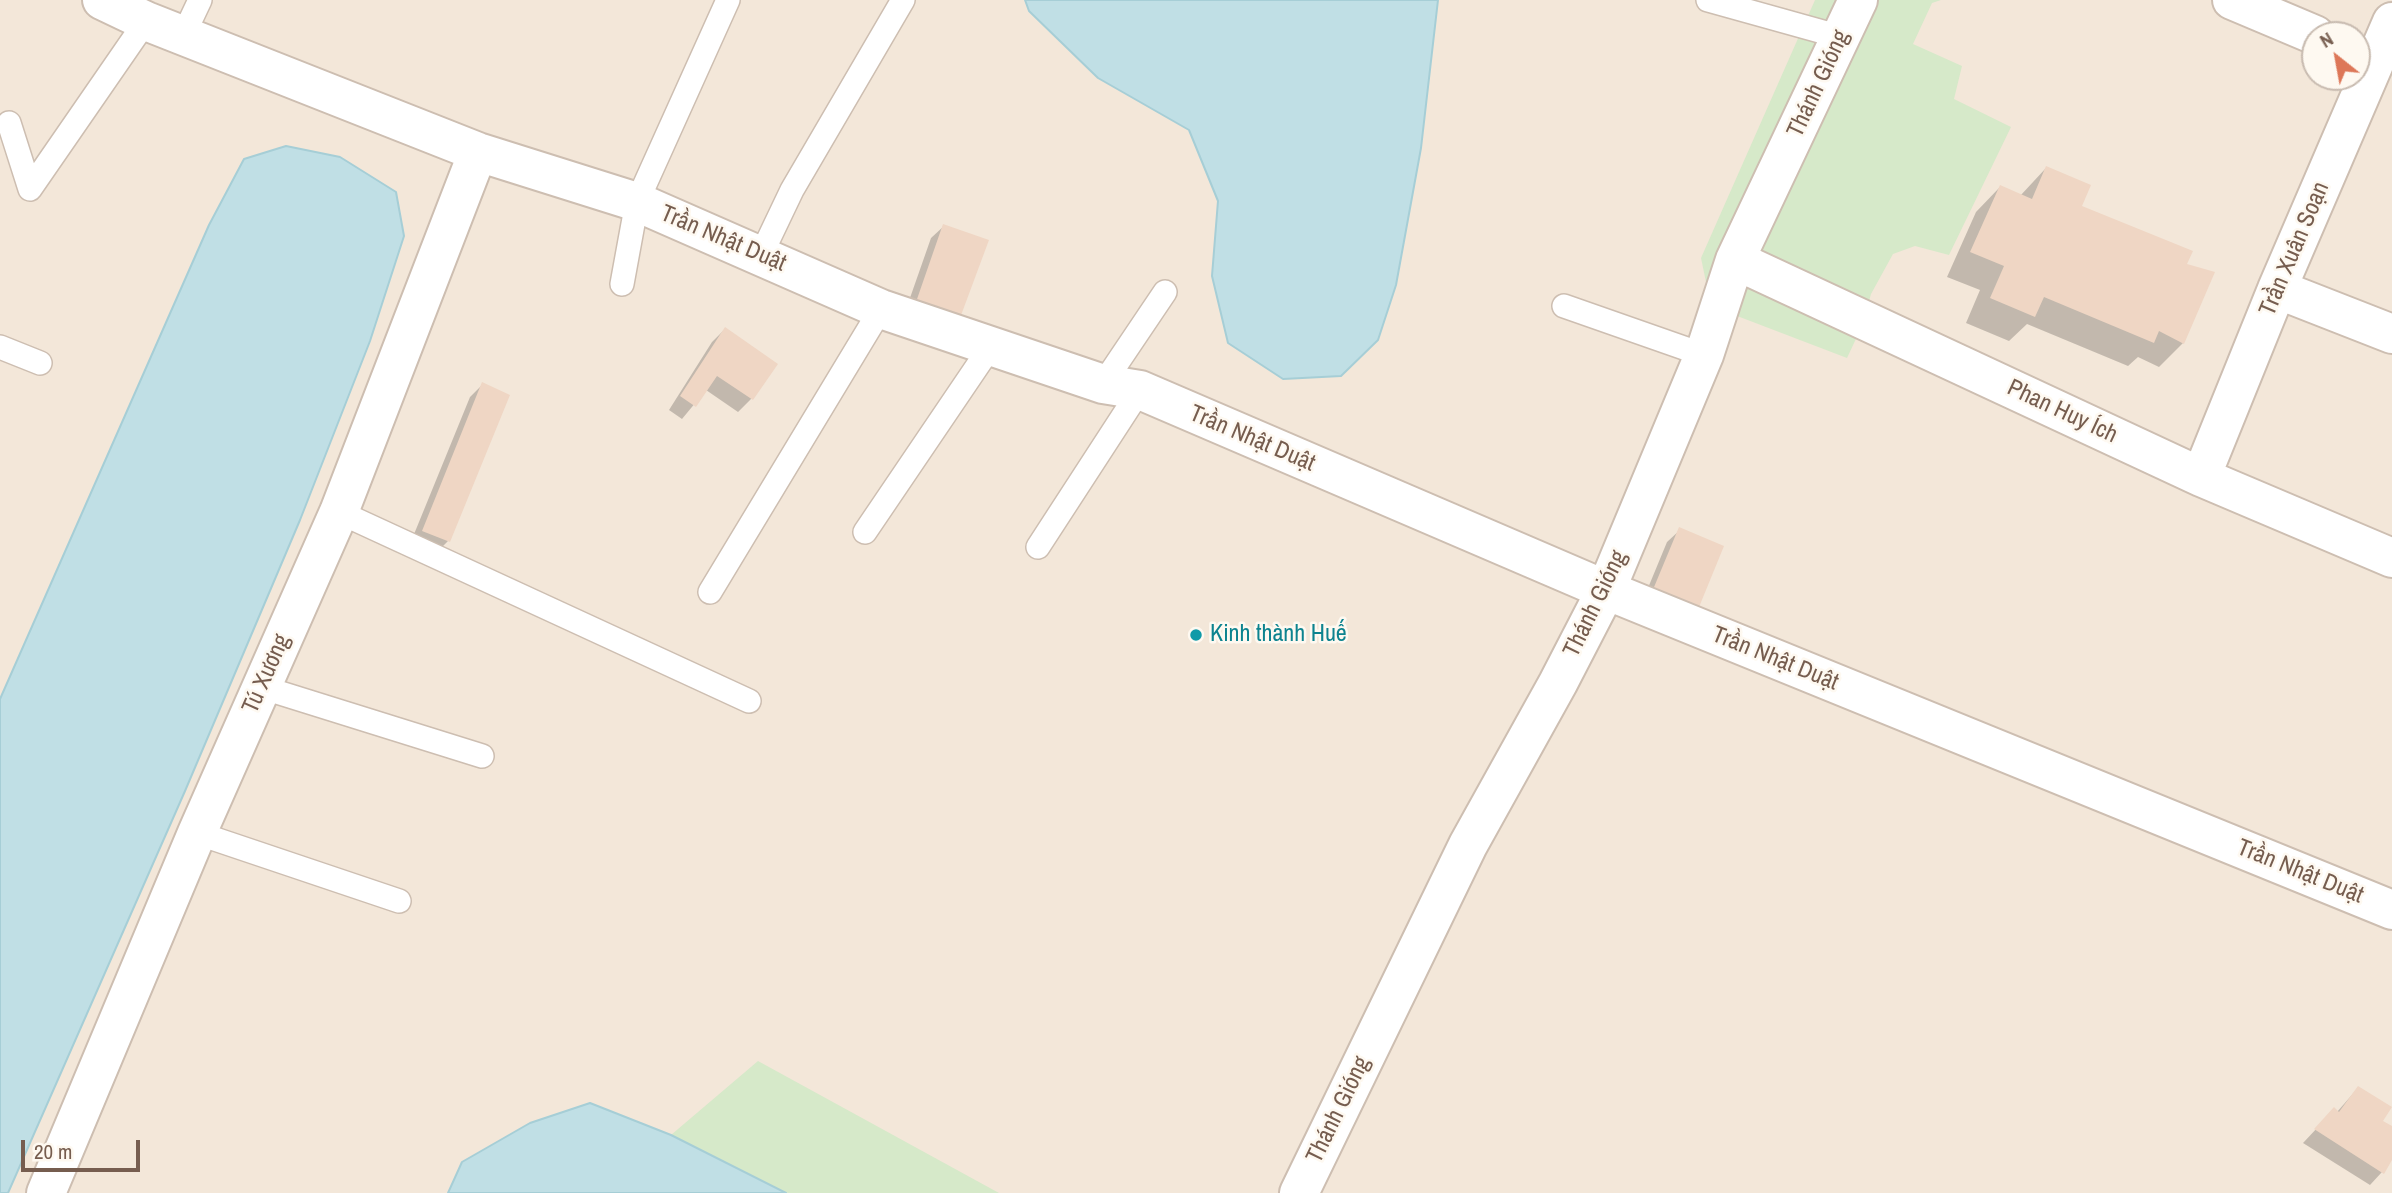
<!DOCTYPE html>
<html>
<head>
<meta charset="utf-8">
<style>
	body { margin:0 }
	#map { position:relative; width:2392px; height:1193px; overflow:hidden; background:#fcf5eb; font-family:"Archivo Narrow",sans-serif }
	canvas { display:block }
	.north { position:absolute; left:2301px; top:21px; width:70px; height:70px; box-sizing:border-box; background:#fef9f1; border:2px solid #c8bbb0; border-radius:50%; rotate:329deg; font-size:19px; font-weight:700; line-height:28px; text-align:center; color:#765d4f }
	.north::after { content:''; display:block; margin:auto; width:24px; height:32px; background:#dd7758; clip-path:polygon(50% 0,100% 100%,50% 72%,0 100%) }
	.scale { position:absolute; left:21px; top:1140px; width:119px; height:32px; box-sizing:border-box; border:4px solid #765d4f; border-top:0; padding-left:9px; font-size:21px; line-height:24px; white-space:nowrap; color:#765d4f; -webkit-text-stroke:5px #fef9f1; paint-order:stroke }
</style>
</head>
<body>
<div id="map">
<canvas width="2392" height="1193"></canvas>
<div class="north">N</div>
<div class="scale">20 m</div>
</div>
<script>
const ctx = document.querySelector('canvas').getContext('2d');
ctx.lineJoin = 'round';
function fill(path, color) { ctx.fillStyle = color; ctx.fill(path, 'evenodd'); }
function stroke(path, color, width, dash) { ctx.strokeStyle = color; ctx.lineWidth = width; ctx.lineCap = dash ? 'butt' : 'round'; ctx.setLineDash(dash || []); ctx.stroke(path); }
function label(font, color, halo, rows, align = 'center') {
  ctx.font = font + ' "Archivo Narrow",sans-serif'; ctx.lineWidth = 5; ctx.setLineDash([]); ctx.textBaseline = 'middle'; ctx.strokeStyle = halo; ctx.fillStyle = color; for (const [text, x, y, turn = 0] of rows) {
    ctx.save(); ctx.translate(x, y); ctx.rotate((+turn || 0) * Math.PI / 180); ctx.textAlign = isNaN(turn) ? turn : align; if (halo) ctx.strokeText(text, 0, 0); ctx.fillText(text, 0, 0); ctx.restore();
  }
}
fill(new Path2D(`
	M0,0h2392v1193h-2392zM2315,35h42v42h-42z`), '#f3e7d9');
fill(new Path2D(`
	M1815,0h126l-9,3 -19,41 49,22 -8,33 57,28 -62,128 -34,-9 -22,8 -22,40 -9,32 -15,32 -136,-52 -10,-48z
	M758,1061l241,132h-213l-115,-58z`), '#d6e9c9');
const water = new Path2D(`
	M1025,0h413l-17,148 -25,137 -18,55 -37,36 -58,3 -55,-36 -16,-67 6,-75 -29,-71 -91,-52 -69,-67z
	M286,146l54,11 56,35 8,44 -34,105 -70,179 -115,271 -177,402h-8v-494l209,-474 35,-66z
	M590,1103l81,32 115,58h-338l14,-31 68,-39z`);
fill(water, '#c0dfe5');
stroke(water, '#a6ced6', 2);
fill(new Path2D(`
	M2046,168l34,39 105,58 -2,78 -24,24 -21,-10 -10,9 -101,-42 -18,17 -43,-18 14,-33 -33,-13 29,-65 24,-25 20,9z
	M944,226l43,15 -83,74 27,-77z
	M725,329l51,35 -25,35 -13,13 -32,-22 -24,29 -13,-9 43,-68z
	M483,384l25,12 -60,145 -13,13 -25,-10 60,-147z
	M1680,530l42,17 -86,70 31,-75z
	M2358,1088l23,34 11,6v29l-10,15 -12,13 -67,-42 31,-33 3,2z`), '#0003');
fill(new Path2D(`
	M2046,166l45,19 -9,21 111,45 -6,13 28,8 -31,72 -25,-13 -5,12 -110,-46 -9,20 -45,-19 14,-32 -34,-14 30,-67 32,14z
	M943,224l46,16 -29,78 -44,-16z
	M725,327l53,37 -25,36 -36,-24 -21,31 -16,-11z
	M482,382l28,13 -60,147 -28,-11z
	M1679,527l45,19 -27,66 -50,-8z
	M2358,1086l34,21 -9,14 9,5v34l-8,14 -70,-45 20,-22 5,5z`), '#efd6c4');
const service = new Path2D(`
	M1708,0l133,37
	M183,36l17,-36
	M9,123l21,66 116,-168
	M761,255l31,-65 111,-190
	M622,284l15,-82 91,-202
	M1564,306l140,49
	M0,347l40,16
	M1103,384l62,-92
	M339,512l410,189
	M865,532l126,-186
	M1038,547l102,-157
	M710,592l171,-283
	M261,687l221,69
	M197,833l202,68`);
const minor = new Path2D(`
	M102,0l44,21 332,131 159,50 244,107 222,75 37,6 466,200 786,320
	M2232,0l83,35
	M1735,260l466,217 191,81
	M2277,289l115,45
	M2201,477l76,-188 115,-267
	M46,1193l151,-360 142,-321 139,-360
	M1299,1193l169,-348 90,-162 48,-93 98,-235 31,-95 123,-260`);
stroke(service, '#cdbeb1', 26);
stroke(minor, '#cdbeb1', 42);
stroke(service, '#fff', 23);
stroke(minor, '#fff', 38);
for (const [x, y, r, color] of [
	[1196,635,7,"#0f9aa8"]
]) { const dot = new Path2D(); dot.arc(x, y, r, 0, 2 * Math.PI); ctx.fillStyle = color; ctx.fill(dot); stroke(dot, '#fef9f1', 2.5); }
label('24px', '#765d4f', '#fef9f1', [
	["Thánh Gióng",1819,84,-65],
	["Trần Nhật Duật",723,239,23],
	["Trần Xuân Soạn",2295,249,-67],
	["Phan Huy Ích",2062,412,25],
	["Trần Nhật Duật",1252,439,23],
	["Thánh Gióng",1596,604,-64],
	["Trần Nhật Duật",1775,659,22],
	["Tú Xương",267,674,-66],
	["Trần Nhật Duật",2300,872,22],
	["Thánh Gióng",1339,1110,-64]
]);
label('24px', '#0d838f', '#fef9f1', [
	["Kinh thành Huế",1210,635]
], 'left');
</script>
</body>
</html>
